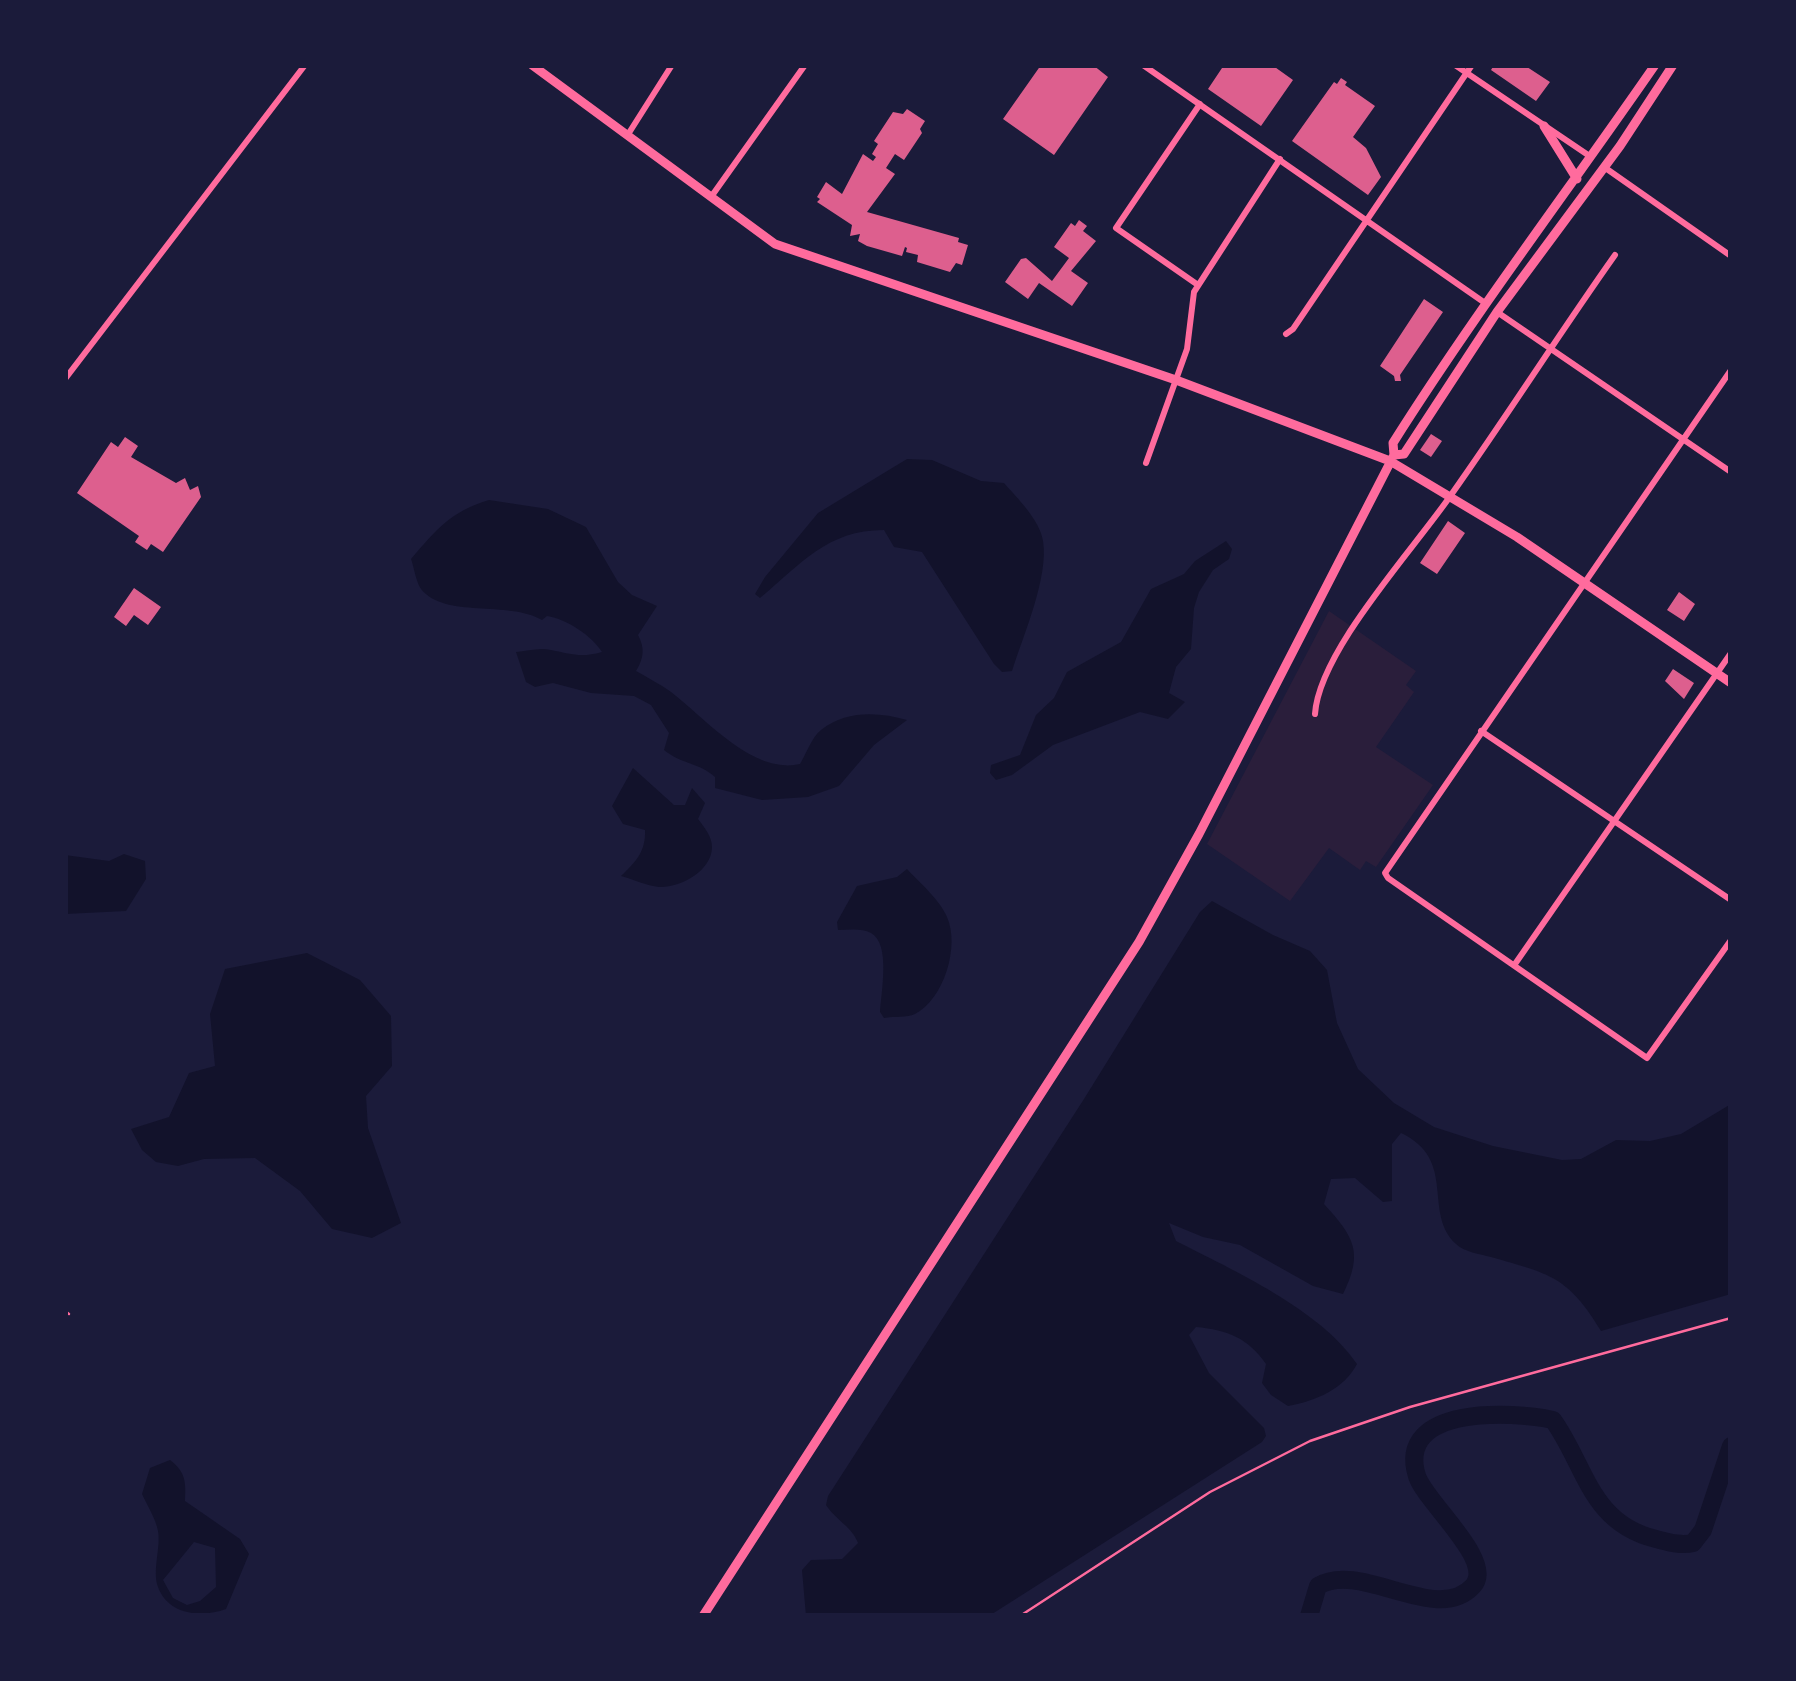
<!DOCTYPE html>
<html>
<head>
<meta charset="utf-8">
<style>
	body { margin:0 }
	#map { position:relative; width:1796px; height:1681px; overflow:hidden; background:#1b1b3a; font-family:Poppins,sans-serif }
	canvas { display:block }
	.frame { position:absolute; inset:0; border:68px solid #1b1b3a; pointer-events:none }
</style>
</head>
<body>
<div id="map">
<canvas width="1796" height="1681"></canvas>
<div class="frame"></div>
</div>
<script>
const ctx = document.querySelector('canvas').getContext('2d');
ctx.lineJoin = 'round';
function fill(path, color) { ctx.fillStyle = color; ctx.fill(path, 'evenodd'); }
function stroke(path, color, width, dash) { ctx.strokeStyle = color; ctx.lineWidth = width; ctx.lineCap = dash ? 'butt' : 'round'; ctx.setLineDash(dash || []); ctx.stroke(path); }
fill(new Path2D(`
	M1329,611l87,60 -10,14 8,7 -38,55 57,38 -57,82 -10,-6 -6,9 -31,-22 -39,53 -83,-57z`), '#2a1e3b');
fill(new Path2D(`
	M907,459l25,1 49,21 23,2c13,15 36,37 39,58 6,36 -20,95 -31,130l-10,1 -8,-8 -72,-112 -28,-5 -10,-17c-57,0 -83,34 -124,68l-5,-4 10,-17 53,-64z
	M489,500l59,9 38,18 32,55 14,13 25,11 -19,29c7,13 6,23 -2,36 12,7 24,13 35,21 34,26 82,83 129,72 6,-10 12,-27 21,-34 25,-20 58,-18 86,-10l-33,25 -35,41 -31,11 -46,3 -47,-12v-11c-15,-14 -34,-13 -51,-27l5,-17 -18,-28 -17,-9 -43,-3 -38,-10 -18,4 -9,-5 -10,-30c11,-1 24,-5 35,-2 20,4 30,8 51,2 -10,-16 -35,-33 -55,-36l-5,4c-34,-20 -97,-1 -121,-31 -5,-7 -7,-22 -10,-30 26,-30 39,-47 78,-59z
	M1226,541l6,8 -3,10 -16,11 -14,22 -5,16 -3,41 -15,18 -7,26 16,9 -17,17 -28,-7 -87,33 -41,30 -16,5 -6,-7 1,-8 29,-10 16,-40 18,-17 13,-26 54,-30 30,-53 33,-15 11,-13z
	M633,768l41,37h11l7,-17 13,15 -7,16c6,8 14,17 14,28 0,24 -32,41 -53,40 -12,-1 -27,-8 -38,-11 15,-14 25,-25 24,-46l-22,-6 -11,-18z
	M124,854l21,7 1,18 -20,32 -61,3v-59l44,6z
	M907,869c13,14 33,31 40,48 13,29 -3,82 -32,97 -8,4 -21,2 -31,4l-4,-6c1,-19 11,-68 -9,-79 -9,-5 -22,-3 -33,-3l-1,-8 20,-36 40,-9z
	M1212,901l61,34 37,16 17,19 10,53 21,46 36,34 40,24 59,19 69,14 19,-1 35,-19 34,1 31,-7 50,-30v190l-130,37c-33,-55 -51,-57 -110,-74 -11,-3 -27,-5 -35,-13 -34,-32 2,-84 -55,-111l-9,11v57l-9,1 -28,-24 -24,1 -7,25c30,33 40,48 19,90l-30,-8 -73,-41 -37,-8 -34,-14 7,18c57,29 145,69 181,123 -13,25 -41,37 -69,42l-17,-11 -9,-12 4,-19c-18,-26 -38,-34 -70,-37l-7,8 20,38 55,55 2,8 -4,6 -273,174h-183l-4,-46 9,-10 31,-1 16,-16c-5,-15 -23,-24 -32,-38l2,-9 256,-397 116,-187z
	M307,953l53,27 31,36 1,50 -26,30 2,32 33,95 -29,15 -40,-9 -32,-38 -45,-33 -51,1 -26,7 -22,-4 -14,-12 -11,-21 38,-12 20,-44 26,-7 -5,-52 15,-45z
	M170,1460c16,12 16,23 15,41l55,38 9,15 -23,55c-24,9 -58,6 -68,-22 -6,-17 3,-39 0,-56 -2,-12 -11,-26 -16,-37l8,-26zM194,1542l21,6 1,39 -16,14 -13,4 -14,-7 -10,-18z`), '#12122b');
stroke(new Path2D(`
	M1309,1616l9,-30c43,-26 119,40 155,0 23,-25 -48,-84 -56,-110 -22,-71 96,-65 136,-56 33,46 37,103 103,119 12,3 25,7 37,4l10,-13 28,-84`), '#12122b', 18);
fill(new Path2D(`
	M1041,65h52l15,12 -54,78 -51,-36z
	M1224,65h48l21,15 -32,46 -53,-37z
	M1494,65h30l26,17 -14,19 -45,-31z
	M1341,78l6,4 -2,3 30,21 -22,31 13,11 15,29 -13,18 -76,-54 42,-59 3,2z
	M907,109l18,12 -5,8 2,4 -18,27 -9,-6 -9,14 9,6 -28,38 92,26 -1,4 10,3 -6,20 -6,-2 -6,9 -33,-10 1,-7 -12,-3 1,-4 -2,-1 -3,9 -35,-10 -9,-5 2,-7 -10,2 2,-11 -35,-23 3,-3 -3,-2 9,-15 16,12 21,-40 10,7 3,-4 -4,-3 6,-10 -4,-3 19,-29 10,2z
	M1079,220l8,6 -4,5 13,10 -25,30 17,12 -16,23 -33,-23 -11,16 -23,-17 16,-23 5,-1 26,23 17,-23 -15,-11 17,-24 4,3z
	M1424,299l19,13 -43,63 1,6h-6l-1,-5 -14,-10z
	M1431,434l11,7 -11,16 -11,-7z
	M125,437l13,9 -7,11 45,26 9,-5 5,12 8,-4 3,11 -38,55 -12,-8 -4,6 -12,-8 4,-6 -62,-43 34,-51 7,5z
	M1448,521l17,12 -28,41 -17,-11z
	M134,588l27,19 -13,18 -14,-10 -8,11 -12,-9z
	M1679,592l16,12 -11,17 -17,-11z
	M1673,669l21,14 -10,16 -19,-18z`), '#dd5f8e');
stroke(new Path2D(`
	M65,1311l4,3
	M1731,1538v58
	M1020,1616l190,-124 100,-51 100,-34 321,-89
	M1728,1616l3,-7`), '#ff6b9d', 2.5);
stroke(new Path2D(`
	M1143,65l342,238
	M1455,65l136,92
	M627,136l45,-71
	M1604,167l127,89
	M711,197l94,-132
	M1198,285l-82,-57 84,-124
	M1497,312l234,160
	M1286,334l7,-5 179,-264
	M1731,370l-346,503 3,5 259,180 84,-118
	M65,379l240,-314
	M1146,463l41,-114 7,-57 86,-133
	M1315,714c4,-63 99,-165 136,-219 56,-79 108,-161 164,-240
	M1481,731l250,169
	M1515,964l216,-311`), '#ff6b9d', 6);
stroke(new Path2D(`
	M532,65l243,179 401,136 214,81 127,76 214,146
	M1544,126l33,53
	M1394,455l10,-1 93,-142 123,-166 53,-81
	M703,1616l436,-674 60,-108 195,-379 -1,-12c82,-130 175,-252 262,-378`), '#ff6b9d', 9);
</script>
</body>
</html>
